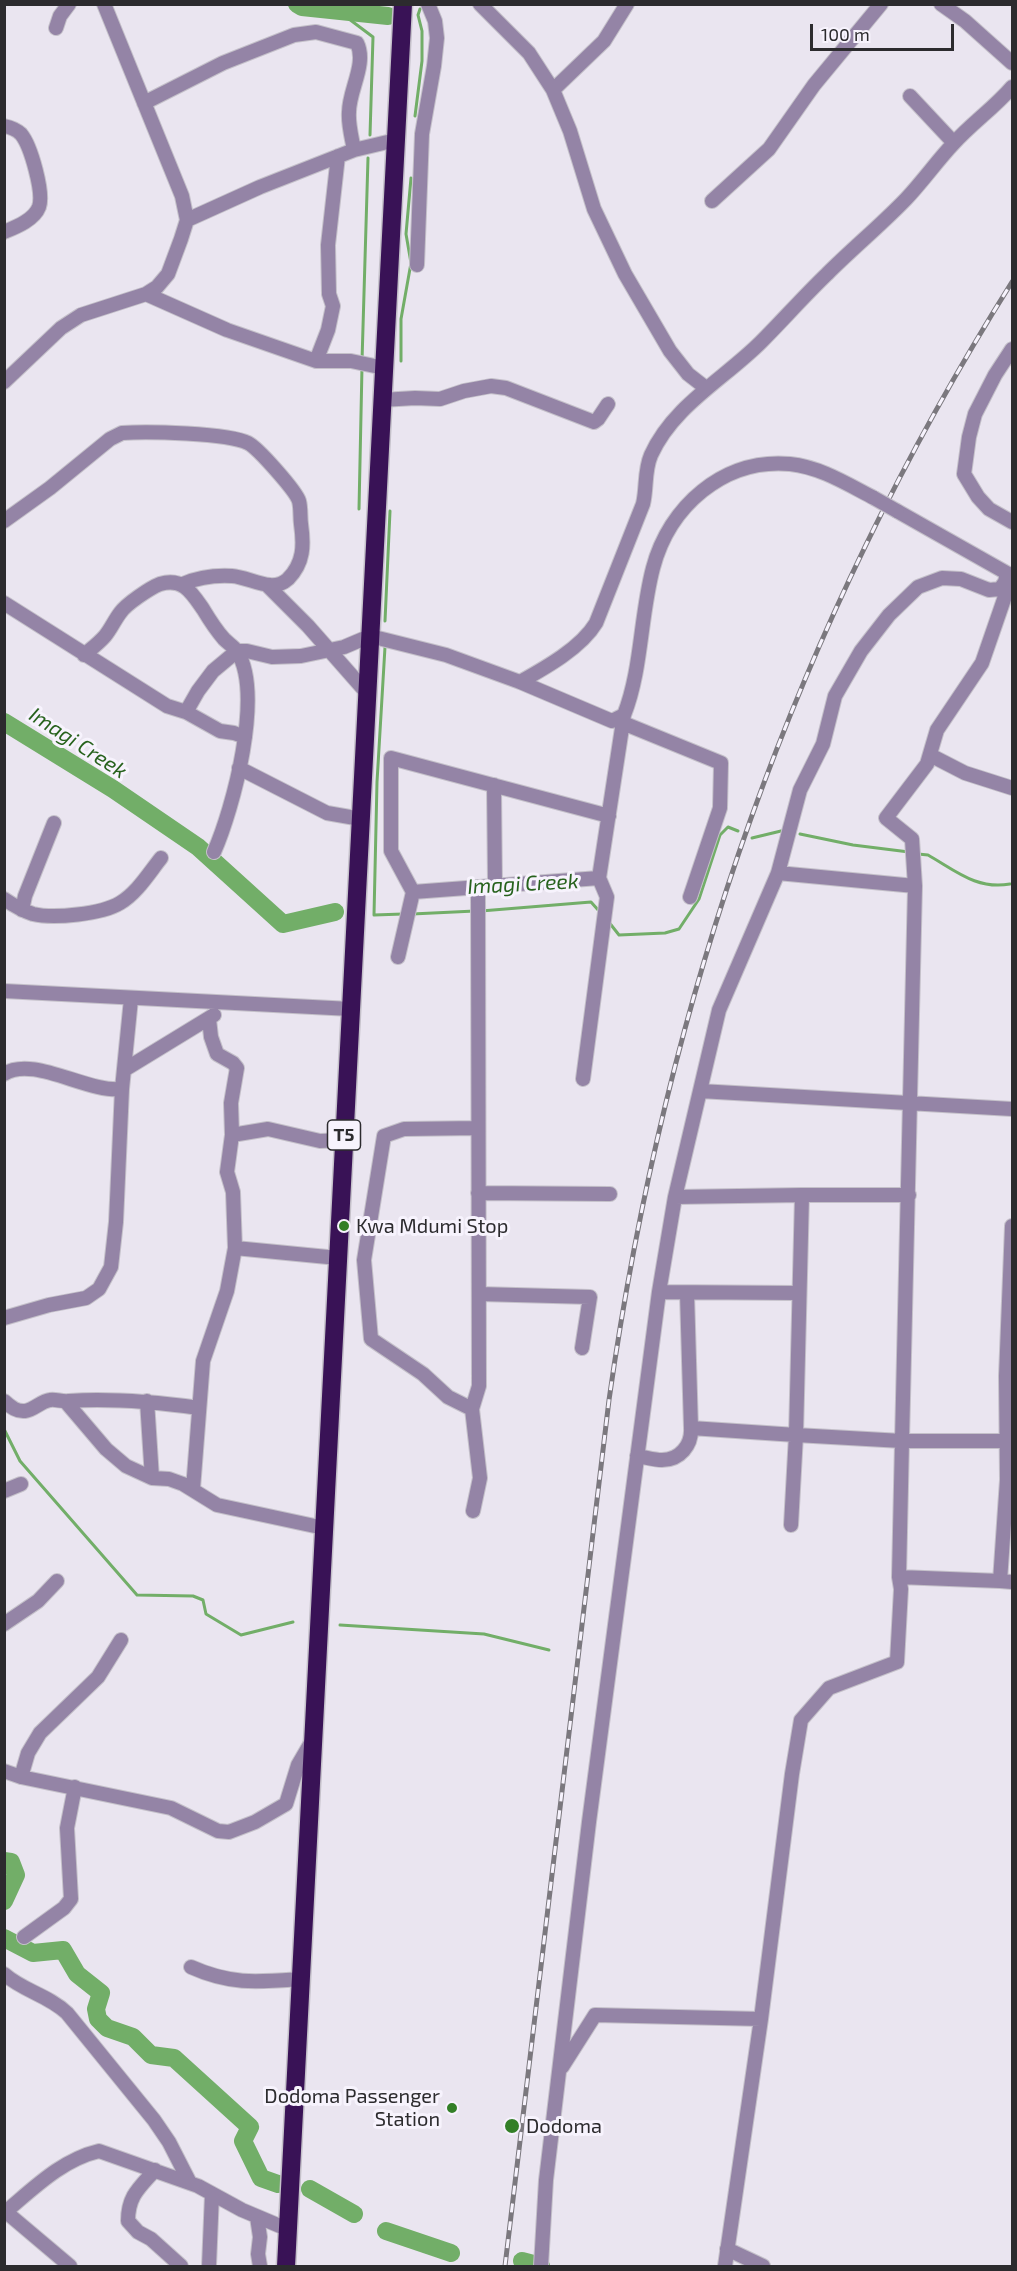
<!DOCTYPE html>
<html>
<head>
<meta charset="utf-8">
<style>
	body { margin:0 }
	#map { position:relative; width:1017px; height:2271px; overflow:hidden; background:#eae5f0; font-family:"Exo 2",sans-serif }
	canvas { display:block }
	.frame { position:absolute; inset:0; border:6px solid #2c2b2e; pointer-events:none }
	.scale { position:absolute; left:810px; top:24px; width:144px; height:27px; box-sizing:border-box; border:3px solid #2c2b2e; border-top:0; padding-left:8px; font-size:18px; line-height:21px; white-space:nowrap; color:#2c2b2e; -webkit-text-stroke:4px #f7f3fd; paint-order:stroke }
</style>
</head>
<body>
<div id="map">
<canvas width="1017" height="2271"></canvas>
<div class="frame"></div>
<div class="scale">100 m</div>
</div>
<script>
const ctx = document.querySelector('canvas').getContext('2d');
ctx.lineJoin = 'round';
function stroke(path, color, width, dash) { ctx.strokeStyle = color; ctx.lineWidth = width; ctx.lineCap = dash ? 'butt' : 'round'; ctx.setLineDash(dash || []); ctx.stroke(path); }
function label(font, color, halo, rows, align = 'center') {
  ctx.font = font + ' "Exo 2",sans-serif'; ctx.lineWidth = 6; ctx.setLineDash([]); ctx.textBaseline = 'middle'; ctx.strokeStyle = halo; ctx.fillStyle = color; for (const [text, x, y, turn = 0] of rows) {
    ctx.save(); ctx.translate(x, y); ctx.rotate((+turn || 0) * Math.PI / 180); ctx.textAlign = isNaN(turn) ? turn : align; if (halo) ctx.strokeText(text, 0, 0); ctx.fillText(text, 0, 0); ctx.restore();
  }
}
stroke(new Path2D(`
	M350,13l-1,6 24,18 -3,98
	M415,116l7,-55v-30l-4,-16 2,-6
	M362,361l6,-203
	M401,361v-42l10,-56 -5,-29 5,-56
	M359,509l3,-142
	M385,621l5,-110
	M385,647l-8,135 -3,133 29,-1
	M800,834l53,11 56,7
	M752,838l29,-7
	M918,854l10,1c28,16 49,35 82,29
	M481,911l110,-9 8,9
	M412,914l63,-3
	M608,921l11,14 46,-2 14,-4 20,-30 21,-64 8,-8 10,4
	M4,1429l16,32 117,134 56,1 10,4 3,14 35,21 52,-13
	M340,1625l144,9 65,16`), '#72ae68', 3);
stroke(new Path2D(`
	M297,4l5,3 86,9
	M4,722l109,67 85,58 85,77 52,-12
	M4,1861l7,1 5,13 -12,26
	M4,1938l29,15 30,-3 14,24 24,19 -5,16 2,10 9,9 26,9 18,18 23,3 76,69 -7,14 18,37 17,6
	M310,2189l44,25
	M386,2231l65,22
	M522,2261l19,5`), '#72ae68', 18);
const minor = new Path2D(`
	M480,4l49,49 24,37 17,41 24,78 31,65 45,77 18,23 18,14
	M941,4l24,17 47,42
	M56,28l4,-12 9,-12
	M553,90l51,-49 23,-37
	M910,96l44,47
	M144,103l79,-40 71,-28 22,-3 41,11c10,21 -8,47 -8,69 -1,13 3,26 5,38
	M4,126c5,1 13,4 17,8 10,12 23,59 18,73 -5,13 -23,20 -35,25
	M712,201l57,-52 45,-64 67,-81
	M187,220l73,-33 94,-37 42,-10
	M417,265l5,-131 12,-68 3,-28 -2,-17 -7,-17
	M146,294l81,36 89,31h35l33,7
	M1012,349l-17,26 -20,39 -6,23 -5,37 14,23 11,12 23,13
	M316,361l12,-31 5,-24 -4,-12 -1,-49 10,-89
	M4,382l57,-54 20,-13 65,-21 11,-7 11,-13 13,-35 6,-19 -5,-24 -78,-192
	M382,400l33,-2 25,1 24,-8 27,-5 15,2 88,34 4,-3 10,-15
	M897,511l115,65
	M4,521l46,-33 60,-49 12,-6c24,-2 106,0 126,10 10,5 48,48 51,58 2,7 1,16 2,23 3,21 3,39 -13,55 -16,15 -38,-2 -56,-3 -18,-1 -33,1 -49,8
	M268,586l40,40 59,67
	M4,603l163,103 19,6 34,19 14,2 11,4
	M84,655c7,-6 15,-12 21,-19 6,-7 9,-15 15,-23 6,-9 30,-25 40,-29 23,-7 32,9 43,25 6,10 13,21 21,30 4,4 10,8 13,12 27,43 -4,158 -23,201
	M520,682c25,-14 61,-34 76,-59l47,-119c4,-16 1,-33 8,-49 22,-49 73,-76 110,-113 22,-22 43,-46 66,-68 26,-26 54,-49 79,-75 17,-18 31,-38 47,-55 19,-21 41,-36 59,-57
	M186,712l12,-21 15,-20 24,-20h10l25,6 29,-1 43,-9 26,-11 76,19 74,27 92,39 12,-6c18,-46 16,-98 29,-147 16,-61 70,-110 137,-104 30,3 57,20 84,34
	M623,723l98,40 -1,45 -30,89
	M930,755l35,18 47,15
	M239,768l88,45 34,6
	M494,785l1,101
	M778,873l137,13
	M413,892l186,-14
	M4,899c9,6 19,12 29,15 21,5 69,0 87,-11 17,-10 29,-30 41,-45
	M22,910l3,-14 29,-73
	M398,957l15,-65 -22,-41v-93l218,58
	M4,991l347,18
	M124,1070l90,-55
	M4,1074c29,-19 83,19 118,15
	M583,1079l24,-182 -8,-19 25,-163
	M700,1091l312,18
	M478,1128l-74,1 -20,7 -20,124 7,79 52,35 25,23 24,12 7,-23 -1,-499
	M232,1135l36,-6 52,12 24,-1
	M478,1193l132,1
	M802,1195h107
	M675,1197l127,-2 -6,240 106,6 13,-555 -3,-47 -26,-21 41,-54 10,-34 45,-67 29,-84
	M1012,1226l-6,150 1,104h5
	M235,1248l103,10
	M659,1292l139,1
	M687,1293l4,135 105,7 -5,90
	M479,1294l111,3 -8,51
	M4,1318l45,-13 37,-7 13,-9 12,-22 5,-45 6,-133 9,-90
	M4,1401c6,5 12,11 21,10 9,-1 16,-10 25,-11 6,-1 12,2 19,1 44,-3 86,1 130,7
	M147,1401l5,77
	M66,1402l40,47 20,17 26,12 17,1 14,5 34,21 107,23
	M472,1409l8,69 -7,33
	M637,1456c8,1 17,4 25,4 18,0 30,-15 29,-32
	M1007,1480l-7,101 12,1
	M193,1489l10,-128 24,-70 8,-43 -2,-56 -6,-20 5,-37 -1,-32 6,-35 -4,-5 -16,-9 -6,-17 -2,-18
	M4,1491l17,-7
	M899,1577l101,4
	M4,1624l34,-23 19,-20
	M4,1771l17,6 150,31 47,23 11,1 26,-10 31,-18 12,-39 14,-24
	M21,1777l7,-24 12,-20 58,-56 23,-37
	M24,1937l40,-29 7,-9 -4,-71 8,-41
	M191,1967c40,18 67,15 109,12
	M4,1974c19,17 44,21 63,39l87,107 15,22 21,41
	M562,2067l33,-52 166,4
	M155,2170c-16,18 -27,26 -27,51l10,11 13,7 30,27
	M6,2212l64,54
	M4,2213c29,-24 57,-53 95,-62l99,35 44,24 45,19
	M257,2217l3,20 -2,17 2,12
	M727,2249l36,17
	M209,2266l3,-72
	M541,2266l5,-86 43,-358 70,-530 16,-95 44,-187 59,-137 22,-83 23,-46 12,-48 26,-45 28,-36 29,-28 24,-9 19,1 28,11 11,-1 5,-7 2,-9
	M725,2266l36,-247 31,-245 9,-54 28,-32 68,-26 4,-73 -2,-12 3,-136h105`);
const highway = new Path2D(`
	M286,2266l117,-2262`);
stroke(minor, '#c4c0c9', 16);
stroke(highway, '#c4c0c9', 21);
stroke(minor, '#9484a6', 14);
stroke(highway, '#391256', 18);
const rail = new Path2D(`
	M505,2266l104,-866c57,-402 186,-773 403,-1118`);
stroke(rail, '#7b787e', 5);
stroke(rail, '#f7f3fd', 3, [9]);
const minorBridge = new Path2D(`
	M874,498l23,13`);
stroke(minorBridge, '#c4c0c9', 16, []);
stroke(minorBridge, '#9484a6', 14);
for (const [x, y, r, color] of [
	[344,1226,6,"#337f27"],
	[452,2108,6,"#337f27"],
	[512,2126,8,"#337f27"]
]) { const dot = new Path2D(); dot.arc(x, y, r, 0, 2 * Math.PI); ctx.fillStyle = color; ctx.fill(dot); stroke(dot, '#f7f3fd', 2); }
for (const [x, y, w] of [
	[344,1135,33]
]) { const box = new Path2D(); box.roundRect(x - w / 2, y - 15, w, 30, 4.5); ctx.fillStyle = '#f7f3fd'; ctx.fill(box); stroke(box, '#2c2b2e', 1.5); }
label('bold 18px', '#2c2b2e', null, [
	["T5",344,1135]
]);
label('20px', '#2c2b2e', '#f7f3fd', [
	["Kwa Mdumi Stop",356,1226],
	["Dodoma Passenger",440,2096,"right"],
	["Station",440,2119,"right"],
	["Dodoma",526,2126]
], 'left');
label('italic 21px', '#27621d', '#f7f3fd', [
	["Imagi Creek",78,743,33],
	["Imagi Creek",523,884,-3]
]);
</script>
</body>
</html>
